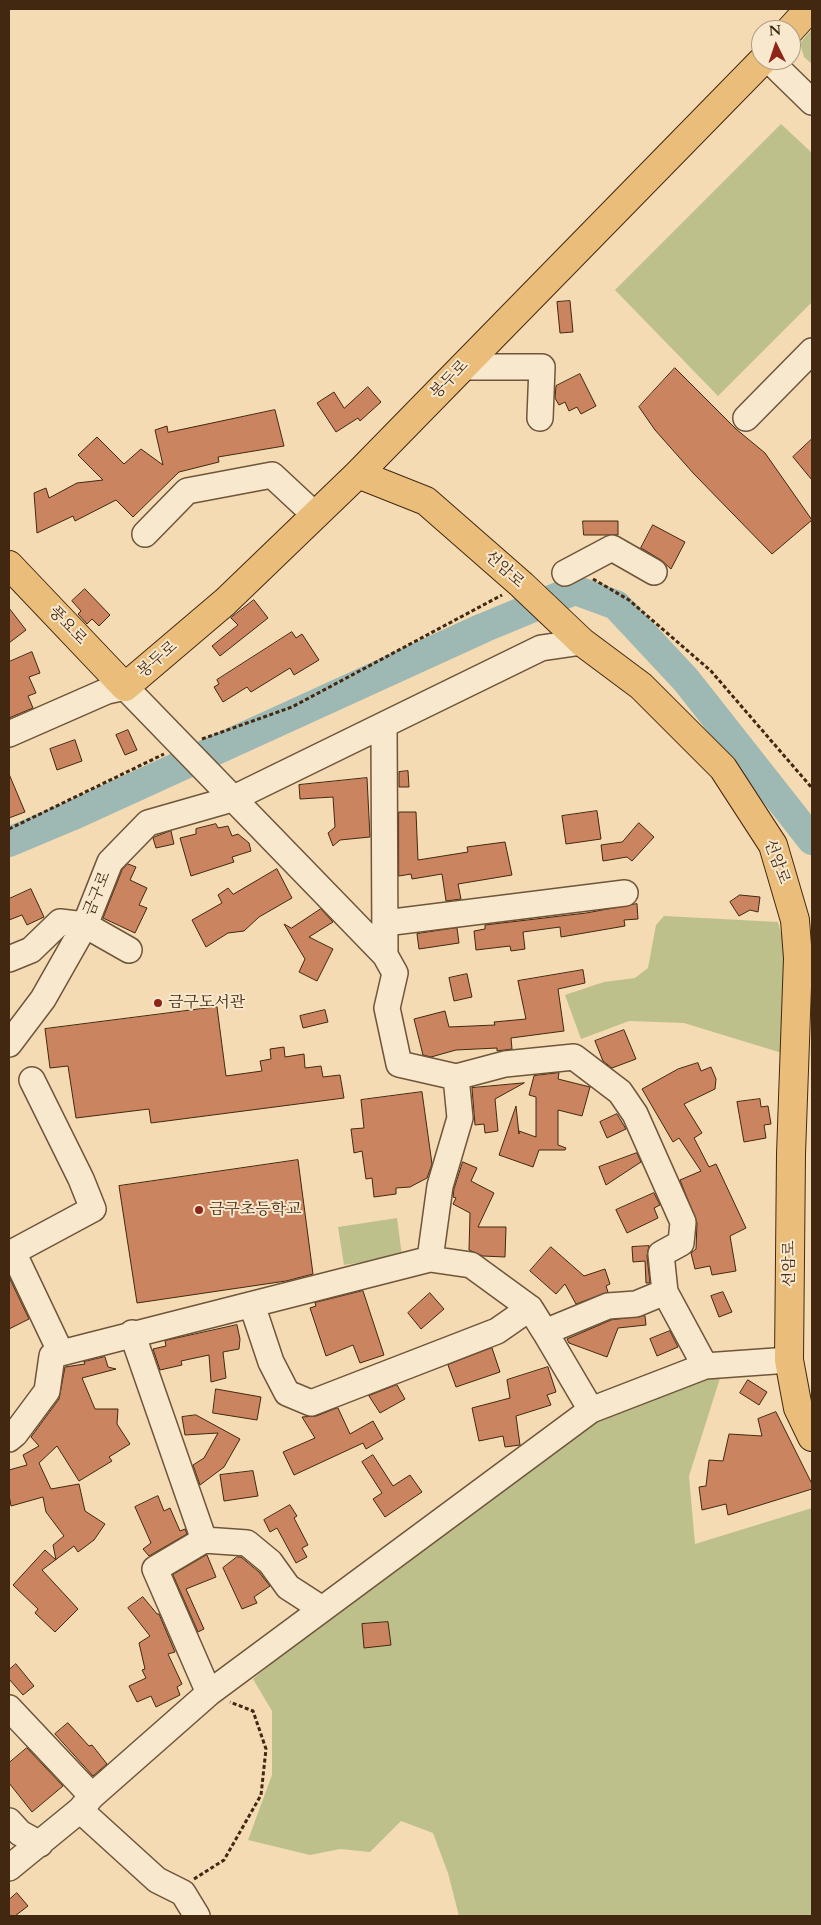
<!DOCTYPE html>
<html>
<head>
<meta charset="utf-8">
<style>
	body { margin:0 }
	#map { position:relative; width:821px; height:1925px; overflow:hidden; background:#f4dbb3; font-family:Cardo,serif }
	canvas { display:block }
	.frame { position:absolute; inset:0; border:10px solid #432811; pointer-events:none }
	.north { position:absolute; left:751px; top:20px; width:50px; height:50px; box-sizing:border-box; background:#f8e8ce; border:1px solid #b09b82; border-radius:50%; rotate:356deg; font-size:14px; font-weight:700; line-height:20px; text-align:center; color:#432811 }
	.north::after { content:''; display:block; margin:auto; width:18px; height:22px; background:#8f2418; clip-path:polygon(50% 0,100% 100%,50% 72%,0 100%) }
</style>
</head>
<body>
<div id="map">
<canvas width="821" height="1925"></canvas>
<div class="frame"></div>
<div class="north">N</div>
</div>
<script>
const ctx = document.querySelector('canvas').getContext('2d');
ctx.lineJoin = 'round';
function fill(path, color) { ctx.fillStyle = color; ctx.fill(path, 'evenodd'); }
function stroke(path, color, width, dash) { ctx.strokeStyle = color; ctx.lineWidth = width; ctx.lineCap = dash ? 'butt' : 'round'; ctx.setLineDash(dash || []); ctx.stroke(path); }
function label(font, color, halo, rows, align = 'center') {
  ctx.font = font + ' Cardo,"Noto Serif KR",serif'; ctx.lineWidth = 4; ctx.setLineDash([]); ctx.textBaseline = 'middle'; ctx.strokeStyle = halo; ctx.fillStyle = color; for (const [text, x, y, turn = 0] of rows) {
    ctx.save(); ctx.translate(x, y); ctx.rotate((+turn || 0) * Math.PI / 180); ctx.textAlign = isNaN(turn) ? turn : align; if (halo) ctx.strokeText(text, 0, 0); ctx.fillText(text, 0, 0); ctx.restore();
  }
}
fill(new Path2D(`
	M812,29v35l-8,-7 -4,-14z
	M781,124l31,29v149l-94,94 -103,-106z
	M664,916l114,6 9,36 -5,95 -98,-30 -55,-2 -48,18 -16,-44 39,-13 31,-4 13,-10 8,-43z
	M397,1218l5,38 -58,9 -6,-38z
	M722,1372l-33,104 6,68 117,-36v408h-353l-11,-43 -15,-40 -32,-12 -31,31 -30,-3 -30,6 -62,-15 24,-65v-64l-19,-32 150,-126 188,-136z`), '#bdc08b');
stroke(new Path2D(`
	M9,842l62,-26 412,-188 92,-38 41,15 70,75 126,160`), '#9eb9b4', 30);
const building = new Path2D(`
	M570,301l3,31 -13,1 -3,-31z
	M675,368l61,61 29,24 47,67 -40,34 -78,-80 -39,-44 -16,-23z
	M580,374l16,32 -15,8 -4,-7 -8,4 -4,-9 -6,3 -4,-7 1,-12z
	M368,387l13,15 -21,19 -2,-3 -22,14 -19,-29 17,-11 10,16z
	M275,410l9,36 -66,11 1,5 -40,10 -46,45 -17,-17 -41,21 -2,-5 -36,17 -3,-40 12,-5 3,10 28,-15 26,-3 -25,-25 19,-18 27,27 17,-15 22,16 -8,-35 12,-4 1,6z
	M812,439v41l-19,-23z
	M583,521h35v14h-34z
	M653,525l32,17 -14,27 -10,-9 -20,-12z
	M85,589l25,26 -11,11 -7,-7 -5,5 -9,-10 3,-3 -9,-10z
	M254,600l14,18 -48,38 -8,-10 26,-21 -7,-7z
	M9,608l17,22 -17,13z
	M292,632l4,6 6,-4 17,26 -25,15 -4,-7 -39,24 -4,-5 -24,15 -9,-15 5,-3 -2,-4z
	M32,652l8,21 -11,4 7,16 -8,3 5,12 -24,10v-56z
	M128,730l9,20 -12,5 -9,-20z
	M75,740l7,21 -25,9 -7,-21z
	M408,771l1,16h-10v-15z
	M9,774l16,38 -16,6z
	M367,778l3,59 -30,3 -7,6 -5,-13 7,-6 -2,-30 -33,2 -1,-14z
	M597,811l4,28 -35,5 -4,-28z
	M399,812h17l2,48 50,-8 -1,-5 38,-5 7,33 -54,9 3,15 -15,2 -4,-27 -30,5 -1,-5 -12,2z
	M639,823l15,14 -22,24 -5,-4 -24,4 -2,-16 21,-3z
	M216,824l2,4 10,-2 4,10 6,-2 11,9 2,8 -19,6 2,5 -43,14 -11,-38 16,-4v-5z
	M171,831l3,13 -18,4 -3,-10z
	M128,864l8,3 -6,13 17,8 -8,17 8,3 -12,25 -32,-15 19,-48z
	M277,869l15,29 -33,19 -15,14 -16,2 -22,14 -14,-27 30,-17 -4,-8 10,-7 5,6z
	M31,889l13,28 -17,8 -5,-10 -13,5v-21z
	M740,895l20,2 -2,15 -8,-2 -11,6 -9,-14z
	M637,904l1,15 -14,1 1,6 -64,11 -1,-10 -37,5 2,17 -14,2 -1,-5 -34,4 -2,-19 11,-2v-4l101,-12z
	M321,909l12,13 -24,15 24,12 -16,32 -18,-9 6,-13 -21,-35 7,4z
	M457,928l2,15 -40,6 -2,-15z
	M583,970l2,13 -27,6 6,42 -53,7 1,11 -15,2v-3l-41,2 -25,7 -8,-2 -9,-36 31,-8 4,16 46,-2 -1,-3 32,-3 -8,-38z
	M467,974l5,23 -18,4 -5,-23z
	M217,1007l9,69 36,-5 -2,-10 11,-2 -1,-10 14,-2 1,10 19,-3 1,14 16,-2 2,11 17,-2 4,23 -193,25 -2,-14 -73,9 -8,-52 -18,2 -5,-39z
	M325,1010l3,12 -25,6 -3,-12z
	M624,1030l12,29 -24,9 -9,-7 -8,-20z
	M698,1063l3,8 10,-4 5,12 -1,10 -31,15 18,29 -8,5 15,29 7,-3 30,64 -16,8 6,35 -24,4 -2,-9 -15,3 -4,-16 5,-4 1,-26 -17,-43 21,-9 -22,-33 -6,4 -31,-53 36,-20z
	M559,1073l-1,6 32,8 -8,29 -24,-6v35l8,3 -1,2h-26l-6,17 -34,-12 17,-49 3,28v-3l17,6v-40l-7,-2 5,-19z
	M524,1083l-29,16 3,32 -13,2 -1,-9 -9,1 -3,-37z
	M422,1092l10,72 -5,14 -17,9 -14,1v6l-22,3 -2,-19 -6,1 -4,-28 -8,2 -3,-24 13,-1 -3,-28z
	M760,1099l1,8 7,-1 3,18 -7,1 2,13 -22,4 -7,-40z
	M617,1114l9,15 -19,9 -7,-16z
	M637,1153l4,9 -35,23 -7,-18z
	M298,1160l15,114 -27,7 -149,22 -18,-117z
	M463,1162l14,6 -6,13 23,12 -16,34h28l-1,30 -22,-1 -14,-6 1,-37 -17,-9 3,-6 -3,-1 1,-8z
	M654,1193l6,12 -6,3 4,10 -31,15 -11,-23z
	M649,1246l-2,10 3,27h-4l-1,-22 -12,1 -1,-15z
	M551,1247l33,29 21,-7 5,15 -4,2 2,6 -32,12 -11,-20 -9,10 -26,-23z
	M9,1277l20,42 -20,10z
	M363,1291l21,64 -24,8 -7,-18 -27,11 -16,-48 6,-2 -1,-3z
	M723,1292l9,20 -13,5 -8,-21z
	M430,1293l14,16 -23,20 -13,-16z
	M645,1316l1,9 -28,3 -11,29 -38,-14 -2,-4 44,-19z
	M237,1325l3,14 -1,10 -16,3 3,26 -15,4 -2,-27 -28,6 1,4 -22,5 -7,-21 13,-3 -1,-5z
	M670,1331l8,16 -21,9 -7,-17z
	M492,1348l8,24 -44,15 -8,-22z
	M105,1357l3,10 8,2 -34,9 13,31h23l-1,15 13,20 -21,13 3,4 -33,20 -22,-35 -18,17 12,26 28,-5 6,27 20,13 -11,16 -16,12 -4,-6 -32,24 36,39 -23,23 -20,-19 3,-4 -25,-24 32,-35 11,10 -3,-15 11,-9 -18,-24 -3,-15 -32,9 -2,-11v-25l18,-5 -4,-10 16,-9 -8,-9 28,-38 6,-32 20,-3 -1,-2z
	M548,1367l8,25 -9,3 4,10 -35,11 4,29 -15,2 -2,-11 -24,5 -7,-33 38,-10 -3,-18z
	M748,1380l19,12 -8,13 -19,-12z
	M397,1385l8,14 -25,14 -11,-17z
	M216,1389l45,8 -4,23 -44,-7z
	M338,1408l12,26 23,-13 10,18 -17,10 -3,-6 -69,32 -11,-23 32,-14 -13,-21 14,-1z
	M776,1412l36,72v5l-84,26 -2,-11 -24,6 -3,-23 7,-1 3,-26 14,1 6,-27 33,2 -4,-17z
	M196,1415l44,24 -16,28 -24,18 -7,-20 11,-7 14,-25 -33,2 -3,-18z
	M373,1455l20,31 17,-11 12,17 -37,25 -12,-18 9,-6 -20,-31z
	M253,1471l5,25 -34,5 -4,-26z
	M158,1496l6,15 6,-3 10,23 5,-2 2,5 -38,22 -6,-7 8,-6 -16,-36z
	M290,1505l7,11 -3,2 14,27 -6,3 5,9 -11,6 -19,-35 -7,4 -6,-12z
	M207,1555l9,22 -30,12 18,40 -6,3 -25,-57z
	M237,1557h4l18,15 11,14 -16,11 3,6 -15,6 -19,-41z
	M143,1597l14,17h2l16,38 -7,2 14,30 -5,3 3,8 -24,12 -5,-11 -14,6 -8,-16 17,-8 -4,-8 3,-1 -6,-26 11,-7 -22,-28z
	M388,1622l3,23 -27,3 -2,-24z
	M16,1664l18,22 -11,9 -14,-16v-9z
	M68,1723l21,23 3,-1 15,19 -14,12 -38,-42z
	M27,1748l36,38 -31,26 -23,-29v-20z
	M17,1893l11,13 -13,10h-6v-16z`);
fill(building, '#ca845f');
stroke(building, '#432811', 1);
const minor = new Path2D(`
	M769,60l43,42
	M463,367h79l-2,51
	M746,418l66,-67
	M145,534l42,-43 85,-16 43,40
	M565,573l47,-25 42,24
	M9,734l98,-43 18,-4 260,268
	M385,923l240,-30
	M9,959l22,-9 29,-28 25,3 44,25
	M9,1044l34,-45 42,-74 25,-63 38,-39 84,-24 309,-151 41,-6
	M456,1077l49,-13 69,-7 46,35 15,22 48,108 -2,21 -20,11 4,38
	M9,1252h4l48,101 369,-94 10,-73 20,-68 -4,-41 -57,-13 -12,-56 8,-35 -10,-18 -1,-230
	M13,1252l80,-43 -12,-30 -49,-99
	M252,1305l19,57 16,31 24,10 186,-72 33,-23 -59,-43 -41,-6
	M530,1308l15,24 63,-26 28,-2 29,-12 40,74 84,-6
	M545,1332l46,78
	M132,1333l72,207 -49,29 54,124
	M9,1439l6,-5 32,-43 5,-35 9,-3
	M204,1540l43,3 23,19 18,25 34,22
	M9,1708l83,88
	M80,1810l77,70 26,13 14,23
	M9,1821l11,12 20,11
	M9,1868l71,-58 12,-14 117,-103 382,-283 114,-44`);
const major = new Path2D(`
	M790,30l19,-21
	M358,474l68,27 96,84 60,57 59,44 82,82 50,77 22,75 3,38 -7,196 -2,206 9,48 14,29
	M9,565l116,122 100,-85 133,-128 405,-414`);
stroke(minor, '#6f553a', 28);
stroke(major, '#432811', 30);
stroke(new Path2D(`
	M593,579l36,21 82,71 101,117
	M202,739l90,-32 210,-112
	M9,829l155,-75
	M194,1879l30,-19 37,-65 5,-46 -13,-38 -23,-9`), '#432811', 3, [4, 2.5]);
stroke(minor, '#f8e8ce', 25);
stroke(major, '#eabe7a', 28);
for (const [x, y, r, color] of [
	[158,1003,5,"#8f2418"],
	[199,1210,5,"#8f2418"]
]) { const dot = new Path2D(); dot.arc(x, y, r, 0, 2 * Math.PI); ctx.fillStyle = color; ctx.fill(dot); stroke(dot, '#f8e8ce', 2); }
label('16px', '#432811', '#f8e8ce', [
	["봉두로",450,380,-46],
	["선암로",504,570,42],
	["풍요로",67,626,46],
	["봉두로",158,660,-41],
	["선암로",776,862,70],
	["금구로",98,894,-68],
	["선암로",790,1264,-90]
]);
label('16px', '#432811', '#f8e8ce', [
	["금구도서관",168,1003],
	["금구초등학교",209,1210]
], 'left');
</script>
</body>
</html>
